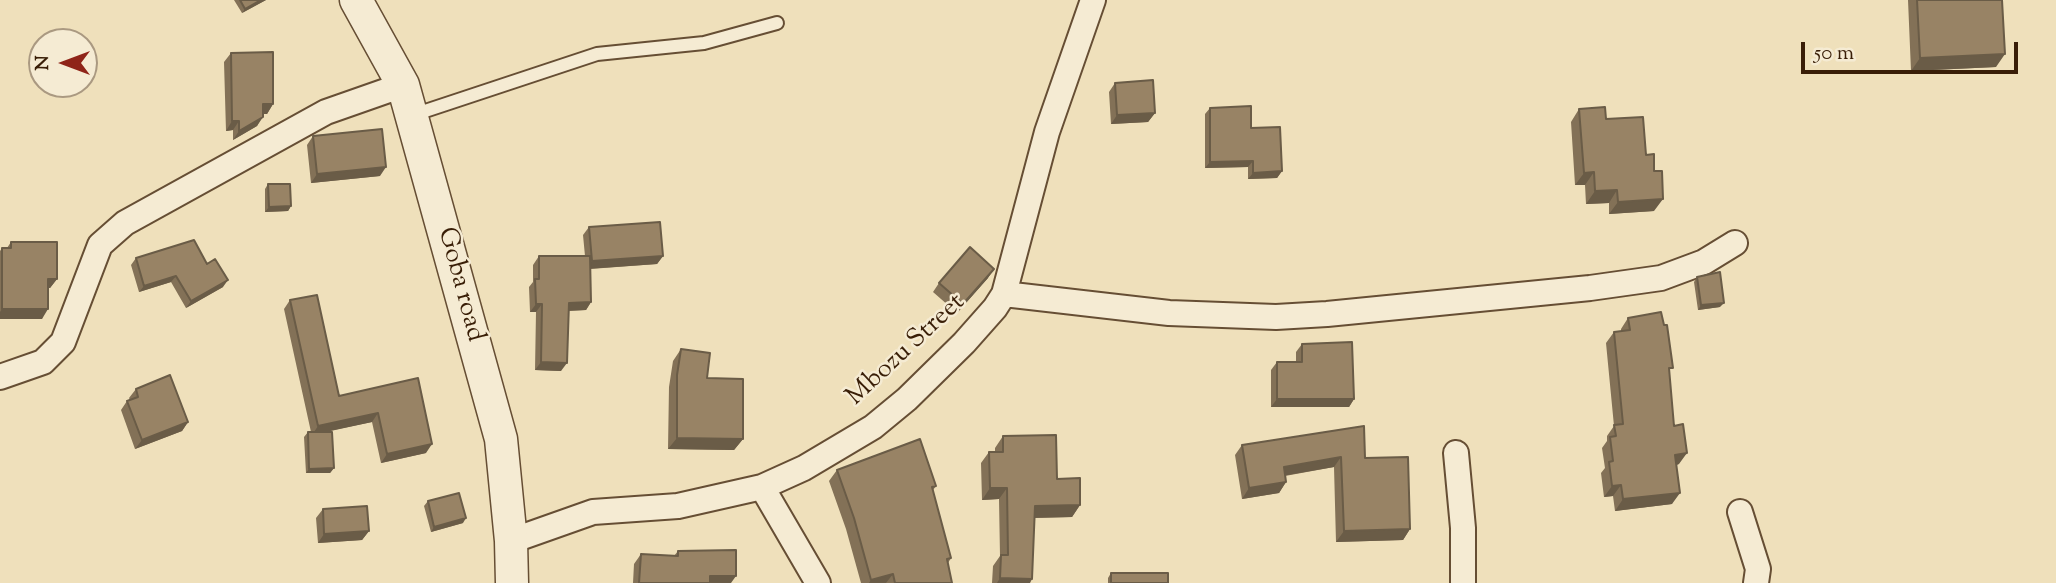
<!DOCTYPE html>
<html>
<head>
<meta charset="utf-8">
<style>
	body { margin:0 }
	#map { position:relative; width:2056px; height:583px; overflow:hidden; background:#efe0bb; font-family:"Sorts Mill Goudy",serif }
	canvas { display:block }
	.north { position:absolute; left:28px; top:28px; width:70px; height:70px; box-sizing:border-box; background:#f5ebd3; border:2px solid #aa9981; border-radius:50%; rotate:270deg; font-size:19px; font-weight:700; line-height:28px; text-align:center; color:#391e07 }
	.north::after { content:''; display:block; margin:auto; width:24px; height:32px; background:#8f2418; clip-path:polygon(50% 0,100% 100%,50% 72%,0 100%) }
	.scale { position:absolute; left:1801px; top:42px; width:217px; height:32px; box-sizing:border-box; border:4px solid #391e07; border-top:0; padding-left:9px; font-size:21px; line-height:24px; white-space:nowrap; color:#391e07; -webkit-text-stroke:5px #f5ebd3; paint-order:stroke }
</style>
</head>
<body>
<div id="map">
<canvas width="2056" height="583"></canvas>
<div class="north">N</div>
<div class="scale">50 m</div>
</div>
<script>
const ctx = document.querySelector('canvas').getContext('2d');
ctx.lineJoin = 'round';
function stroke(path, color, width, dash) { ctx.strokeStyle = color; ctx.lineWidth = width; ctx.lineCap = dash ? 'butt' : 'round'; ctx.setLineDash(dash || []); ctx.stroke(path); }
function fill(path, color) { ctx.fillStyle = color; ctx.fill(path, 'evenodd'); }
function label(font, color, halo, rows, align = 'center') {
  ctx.font = font + ' "Sorts Mill Goudy",serif'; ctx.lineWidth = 5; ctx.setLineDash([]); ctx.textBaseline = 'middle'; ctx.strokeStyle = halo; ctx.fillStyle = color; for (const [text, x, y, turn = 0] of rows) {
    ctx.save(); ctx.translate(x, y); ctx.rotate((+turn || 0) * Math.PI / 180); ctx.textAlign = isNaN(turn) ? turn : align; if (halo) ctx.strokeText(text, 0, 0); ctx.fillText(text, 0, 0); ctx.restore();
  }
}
const service = new Path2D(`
	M413,115l184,-61 107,-11 73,-20`);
const minor = new Path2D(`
	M1004,294l165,19 107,4 51,-3 263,-26 71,-10 43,-16 31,-19
	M0,377l43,-15 20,-20 37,-97 25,-22 201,-111 77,-27
	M1456,453l7,75v55
	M762,487l56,96
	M1740,512l18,57 -2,14
	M511,541l82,-29 85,-6 84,-19 42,-19 69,-41 34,-28 57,-56 31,-35 9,-14 43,-162 46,-132`);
const tertiary = new Path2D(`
	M356,0l47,85 98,354 10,102 1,42`);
stroke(service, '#664e34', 16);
stroke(minor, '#664e34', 28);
stroke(tertiary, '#664e34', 35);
stroke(service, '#f5ebd3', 12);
stroke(minor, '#f5ebd3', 24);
stroke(tertiary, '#f5ebd3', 32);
fill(new Path2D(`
	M234,0h32l-24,13z
	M1908,0h94l-6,67 -85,4z
	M231,53l42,51 -6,10h-4l-6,12 -24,14v-10l-7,1 -2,-69z
	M1115,83l40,30 -7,9 -37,2 -2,-32z
	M1210,108l41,20 31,43 -5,7 -29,1v-12l-43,1v-54z
	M1579,109l27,10 40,36 8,56 -45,3v-11l-23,1 -1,-19h-10l-4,-63z
	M313,136l67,40 -69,7 -4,-38z
	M268,184l23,22 -3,5 -23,1v-23z
	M589,227l74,29 -6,8 -67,5 1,33 -5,8 -18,1 -7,60 -26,-1 1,-58h-6l-1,-25 4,-5v-17l6,-9h46l-2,-21z
	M11,242l46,37 -7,9h-2l-6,31h-42v-68l2,-3h5z
	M136,258l71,6 16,23 -37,21 -15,-26 -32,10 -8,-27z
	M1697,277l23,30 -22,3 -4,-28z
	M988,278l-31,35 -24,-21 6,-9z
	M290,300l49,96 79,-18 8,75 -45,10 -9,-41 -48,10 10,36 -4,5h-24l-2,-36 4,-5h3l-27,-123z
	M1628,318l41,55 5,53 5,38 -2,1 -5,39 -57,7 -2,-15 -9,1 -3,-24 4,-5 -3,-20 5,-7v-5l7,-10 -8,-83 8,-11 7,-1v-2z
	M1302,344l52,55 -5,8h-78v-37l6,-8h19v-10z
	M681,349l62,90 -9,11 -66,-1 1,-62 4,-26z
	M136,389l52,33 -6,9 -47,18 -14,-39 6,-9 3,-1 -1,-2z
	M1003,436l54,43 23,26 -8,12 -38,1 -4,65h-38l1,-17 7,-10 -1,-57 -17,1 -1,-37 8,-11h6v-4z
	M1242,445l123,13 45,71 -7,11 -67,2 -2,-75 -49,9 1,6 -7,11 -37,6 -7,-44z
	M837,470l99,16 -3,4 18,68 -3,5 4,20h-91l-15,-54 -17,-48z
	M428,501l35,22 -32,9 -7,-26z
	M323,509l46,22 -7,9 -44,3 -2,-25z
	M678,551l53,32h-98l1,-19 7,-10 33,2z
	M1111,573l57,10h-60v-5z`), '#837157');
fill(new Path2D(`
	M261,0h5l-24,13 3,-4z
	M2005,54l-9,13 -85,4 9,-13z
	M263,104h10l-6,10h-10z
	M1155,113l-7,9 -37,2 6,-9z
	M263,117l-6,9 -24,14 6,-9z
	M232,121h7l-6,9 -7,1z
	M1253,161l-5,6 -43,1 5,-6z
	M386,167l-6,9 -69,7 6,-9z
	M1282,171l-5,7 -29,1 5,-6z
	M1594,172l-9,13h-10l9,-12z
	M1617,190l-8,13 -23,1 9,-13z
	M1663,199l-9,12 -45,3 9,-12z
	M291,206l-3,5 -23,1 4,-5z
	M663,256l-6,8 -71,5 6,-8z
	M994,269l-6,9 -31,35 6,-9z
	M176,276l-5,6 -32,10 5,-6z
	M48,279h9l-7,9h-8z
	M228,280l-5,7 -37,21 5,-7z
	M591,302l-5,8 -23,1 6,-8z
	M1724,303l-4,4 -22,3 3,-5z
	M536,304h6l-6,8h-6z
	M2,309h46l-6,10h-42v-7z
	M541,362l26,1 -6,8 -26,-1z
	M1277,399h77l-5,8h-78z
	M378,413l-6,9 -60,13 6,-9z
	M188,422l-6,9 -47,18 7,-9z
	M677,438l66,1 -9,11 -66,-1z
	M432,444l-6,9 -45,10 6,-9z
	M1687,453l-8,11 -11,2 7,-11z
	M1341,457l-7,10 -58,10 8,-10z
	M334,468l-4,5h-24l3,-4z
	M1286,482l-7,11 -37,6 7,-11z
	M1621,485l-8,11 -9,1 8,-11z
	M990,488h17l-8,11 -17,1z
	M1680,493l-8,11 -57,7 8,-12z
	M1080,505l-8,12 -45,1 8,-12z
	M466,518l-3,5 -32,9 3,-5z
	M1410,529l-7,11 -67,2 8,-11z
	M369,531l-7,9 -44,3 6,-9z
	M893,574l-7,9h-17l2,-3z
	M710,576h26l-5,7h-25z
	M1000,578l32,1 -2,4h-33z`), '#6a5c47');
const building = new Path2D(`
	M240,0h21l-16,9z
	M1917,0h85l3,54 -85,4z
	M273,52v52h-10v13l-24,14v-10h-7l-1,-68z
	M1153,80l2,33 -38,2 -2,-32z
	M1251,106v22l29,-1 2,44 -29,2v-12l-43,1v-54z
	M1605,107l1,12 37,-2 3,38 8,-1v17h8l1,28 -45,3 -1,-12 -22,1 -1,-19 -10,1 -5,-64z
	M382,129l4,38 -69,7 -4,-38z
	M268,184h22l1,22 -22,1z
	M660,222l3,34 -71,5 -3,-34z
	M194,240l13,24 8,-5 13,21 -37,21 -15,-25 -32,10 -8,-28z
	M11,242h46v37h-9v30h-46v-61h9z
	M970,247l24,22 -31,35 -24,-21z
	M539,256h51l1,46 -22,1 -2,60 -26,-1 1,-58h-6l-1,-25h4z
	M1720,272l4,31 -23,2 -4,-28z
	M317,295l22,101 79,-18 14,66 -45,10 -9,-41 -60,13 -28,-126z
	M1661,312l3,13h3l6,43h-4l5,58 9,-2 4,29 -12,2 5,38 -57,6 -2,-14 -9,1 -3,-24 4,-1 -3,-24 6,-1 -2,-11 9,-1 -9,-92 16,-2 -2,-12z
	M1352,342l2,57h-77v-37h25v-18z
	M681,349l29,4 -3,25 36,1v60l-66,-1v-63z
	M170,375l18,47 -46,18 -15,-39 11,-4 -2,-8z
	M1364,426l1,32 43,-1 2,72 -66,2 -3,-74 -57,10 2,15 -37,6 -7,-43z
	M308,432h24l2,36 -25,1z
	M1056,435l1,44 23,-1v27l-45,1 -3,73 -32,-1 1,-23h7l-1,-67h-17l-1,-36h14v-16z
	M920,439l16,47 -4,1 19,71 -4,1 5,24h-57l-2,-9 -22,6 -17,-62 -17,-48z
	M459,493l7,25 -32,9 -6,-26z
	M367,506l2,25 -45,3 -1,-25z
	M736,550v26h-26v7h-71l2,-29 37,2v-5z
	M1111,573h57v10h-57z`);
fill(building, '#988365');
stroke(building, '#6a5c47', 2);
label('26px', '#391e07', '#f5ebd3', [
	["Goba road",459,285,75],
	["Mbozu Street",907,351,-43]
]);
</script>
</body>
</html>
